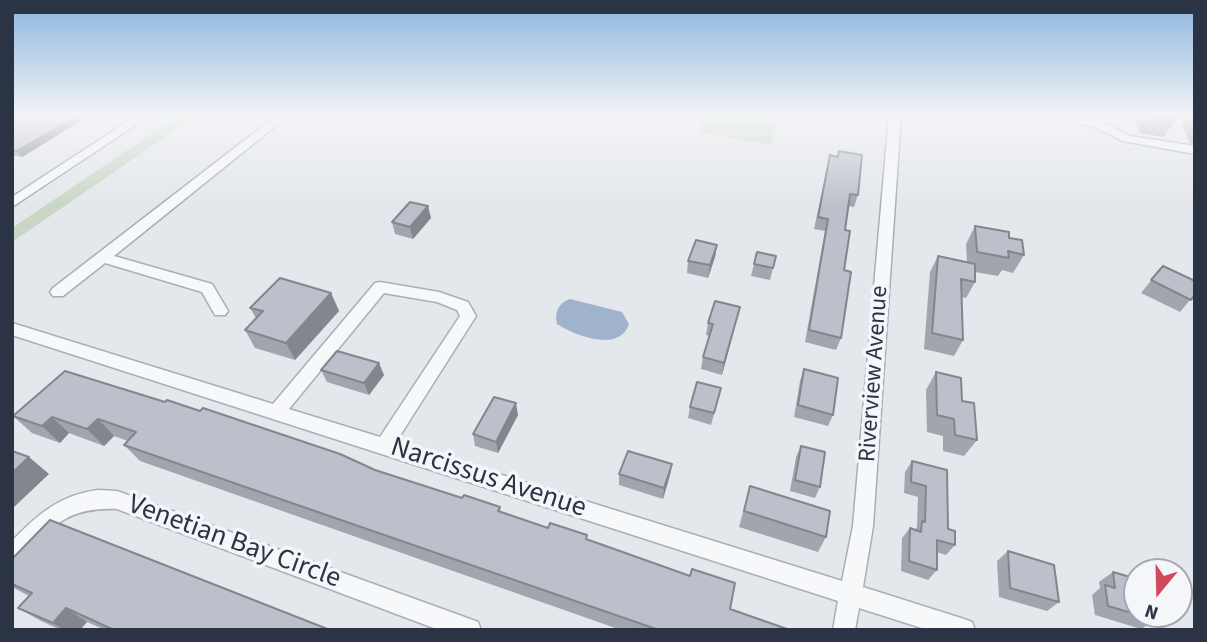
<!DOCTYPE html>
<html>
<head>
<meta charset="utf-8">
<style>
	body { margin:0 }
	#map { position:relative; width:1207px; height:642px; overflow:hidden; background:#e4e7ec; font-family:"Source Sans 3",sans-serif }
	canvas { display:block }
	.frame { position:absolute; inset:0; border:14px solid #2b3445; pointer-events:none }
	.north { position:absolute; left:1123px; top:558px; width:70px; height:70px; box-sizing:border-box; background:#f4f6f9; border:2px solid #a4a8b1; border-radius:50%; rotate:199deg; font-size:19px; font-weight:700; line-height:28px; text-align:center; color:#2b3445 }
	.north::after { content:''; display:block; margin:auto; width:24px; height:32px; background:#d1495b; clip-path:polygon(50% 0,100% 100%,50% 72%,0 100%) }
</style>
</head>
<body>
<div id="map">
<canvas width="1207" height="642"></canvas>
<div class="frame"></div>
<div class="north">N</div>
</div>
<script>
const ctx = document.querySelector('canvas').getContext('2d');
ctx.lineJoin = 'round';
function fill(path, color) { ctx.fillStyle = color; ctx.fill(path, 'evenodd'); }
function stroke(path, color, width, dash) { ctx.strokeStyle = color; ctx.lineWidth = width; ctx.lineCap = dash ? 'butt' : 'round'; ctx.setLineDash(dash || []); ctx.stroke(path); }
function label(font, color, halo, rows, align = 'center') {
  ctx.font = font + ' "Source Sans 3",sans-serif'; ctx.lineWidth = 7; ctx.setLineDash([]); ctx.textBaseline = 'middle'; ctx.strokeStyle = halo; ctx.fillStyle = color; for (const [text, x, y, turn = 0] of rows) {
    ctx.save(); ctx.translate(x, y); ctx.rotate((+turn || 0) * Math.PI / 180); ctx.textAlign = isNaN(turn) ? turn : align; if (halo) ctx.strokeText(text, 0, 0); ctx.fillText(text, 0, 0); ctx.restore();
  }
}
fill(new Path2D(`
	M178,116h18l-184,126v-14z
	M705,116h75l-9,29 -73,-13z`), '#c9d6c5');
fill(new Path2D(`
	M570,299l52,13 7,12c-10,29 -53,12 -72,0 -3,-11 1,-21 13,-25z`), '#9fb4cc');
const minor = new Path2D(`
	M136,116h13l-137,91v-10z
	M276,116h12l-174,140 98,28 16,27 -3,4h-10l-13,-23 -97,-29 -42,33h-10l-3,-4 3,-4z
	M889,116h12l-28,410 -10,61 101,32 8,3 3,8h-47l-69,-22 -4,22h-22l5,-29 -826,-266v-12l261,81 102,-121 5,-1 59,10 29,10 8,14 -80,126 446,139 11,-55zM384,293l53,9 20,8 3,6 -80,121 -91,-28z
	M1049,116h43l38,20 65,10v8l-72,-13 -28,-14z
	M98,490l19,1 353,128 8,3 3,8h-42l-322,-121c-53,-2 -64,18 -98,54l-7,3v-25c26,-27 48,-46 86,-51z`);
stroke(minor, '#a9aeb7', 3);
fill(minor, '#f7f8fa');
fill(new Path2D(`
	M25,116h64l-67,41 -10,-2v-32z
	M1135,116h40l1,3 -12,18 -24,-4 -6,-15z
	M1189,116h6v28l-5,-1 -8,-18z
	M830,155l28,40 -4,12 -6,-1 -3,24 -4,108 -5,12 -31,-8 20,-111 -11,-2z
	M431,218l-18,21 -18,-5 -3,-12z
	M975,226l34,12 15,17 -11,18 -11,-3 -4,6 -23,-4v10l-9,16 -4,-1 1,43 -9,16 -30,-7 6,-77 8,-16 29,6 -1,-18z
	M717,245l-2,12 -7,21 -21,-5 1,-12z
	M776,256l-6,24 -19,-4 3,-12z
	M1163,266l32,28 -15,18 -39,-19z
	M331,293l8,18 -44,49 -40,-12 -10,-18 11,-12 -6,-10z
	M740,307l-18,68 -21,-6 2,-12 7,-21 -4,-1 2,-12z
	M804,369l29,46 -5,11 -34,-9 6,-36z
	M321,370l63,5 -15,20 -42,-13z
	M65,371l397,127 38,9 1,5 47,16 39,11 143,70 60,21h-169l-481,-169 -16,-16 4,-4 -14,-5 -10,10 -35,-13 -9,10 -28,-10 -19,-17z
	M936,372l26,29 15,39 -13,16 -21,-5v-15l-16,-4 -1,-42z
	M718,400l-7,25 -23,-7 2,-11z
	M518,415l-20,38 -23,-7 -2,-12z
	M801,446l19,41 -5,11 -25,-7 6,-34z
	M912,461l36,68 7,16 -9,10 -9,-3v18l-9,10 -27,-9 1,-33 8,-10 5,2 2,-3 1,-30 -14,-4 1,-21z
	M672,464l-2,11 -7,24 -44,-14v-11z
	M750,486l76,51 -8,15 -79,-25z
	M1008,551l51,51 -12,9 -48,-14 -2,-36z
	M12,559l318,71h-225l-18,-8 -7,8h-19l-20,-9 -23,-13 11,-12 -17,-9z
	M1113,572l43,48 -15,9 -46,-14 -3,-20 8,-7 -1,-6z`), '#a1a5ae');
fill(new Path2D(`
	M76,116h13l-67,41 -5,-6z
	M428,206l3,12 -18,21 -3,-12z
	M717,245l-2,12 -7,21 2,-13z
	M331,293l8,18 -44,49 -9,-17z
	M740,307l-3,12 -15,56 2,-12z
	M379,363l5,12 -15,20 -5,-12z
	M516,403l2,12 -20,38 -2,-11z
	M52,417l17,16 -9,10 -18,-17z
	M98,419l16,17 -10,10 -17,-17z
	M29,457l20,17 -37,35v-36z
	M672,464l-2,11 -7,24 1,-11z
	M66,608l21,14 -7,8h-16l-11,-7z`), '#83868d');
const building = new Path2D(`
	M25,116h51l-59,35 -5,-1v-27z
	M1154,116h21l1,3z
	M839,151l23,4 -4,40 -8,-1 -5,36 5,1 -6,39 7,2 -10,66 -32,-8 19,-111 -10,-2 12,-62 8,2z
	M410,202l18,4 -18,21 -18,-5z
	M975,226l34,6v6l13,2 2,15 -16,-4 1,7 -32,-6z
	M696,240l21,5 -7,20 -22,-4z
	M757,252l19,4 -3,12 -19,-4z
	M938,256l37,8v18l-14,-3 2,61 -31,-7z
	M1163,266l32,15v13l-4,6 -40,-20z
	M280,278l51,15 -45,50 -41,-13 18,-19 -13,-3z
	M715,301l25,6 -16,56 -21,-6 10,-33 -5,-1z
	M337,351l42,12 -15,20 -43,-13z
	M804,369l34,9 -5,37 -35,-10z
	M65,371l100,31 2,-2 33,11 3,-3 137,46 35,16 87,28 2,-3 36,12 -2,4 50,17 2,-5 37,12 -1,4 104,37 2,-7 43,14 -5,26 60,21h-131l-535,-185 12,-13 -38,-13 -11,10 -35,-12 -10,9 -29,-10z
	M936,372l25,6 1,23 12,2 3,37 -22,-5 -1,-16 -17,-4z
	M697,382l24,6 -7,25 -24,-6z
	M494,397l22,6 -20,39 -23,-8z
	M801,446l24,6 -5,35 -25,-7z
	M12,451l17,6 -17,16z
	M628,451l44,13 -8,24 -45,-14z
	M912,461l35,9 1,59 7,2v14l-18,-5v30l-28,-9 1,-33 11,4 1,-11 3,1 1,-36 -15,-4z
	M750,486l80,25 -4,26 -82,-26z
	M50,520l280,110h-216l-48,-22 -13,15 -35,-15 14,-15 -20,-9v-25z
	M1008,551l46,14 5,37 -49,-14z
	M1113,572l24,7v35h17l2,6 -48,-14 -3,-21 10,3z`);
fill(building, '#bbc0ca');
stroke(building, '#83868d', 2);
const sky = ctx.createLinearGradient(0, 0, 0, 206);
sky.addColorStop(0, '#8bb4dd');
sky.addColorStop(0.56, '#f3f4f6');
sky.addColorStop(1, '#f3f4f600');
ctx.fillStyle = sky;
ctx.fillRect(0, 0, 1207, 206);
label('24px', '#2b3445', '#f4f6f9', [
	["Riverview Avenue",875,374,-86]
]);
label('28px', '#2b3445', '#f4f6f9', [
	["Narcissus Avenue",488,479,18],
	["Venetian Bay Circle",234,543,20]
]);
</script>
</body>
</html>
